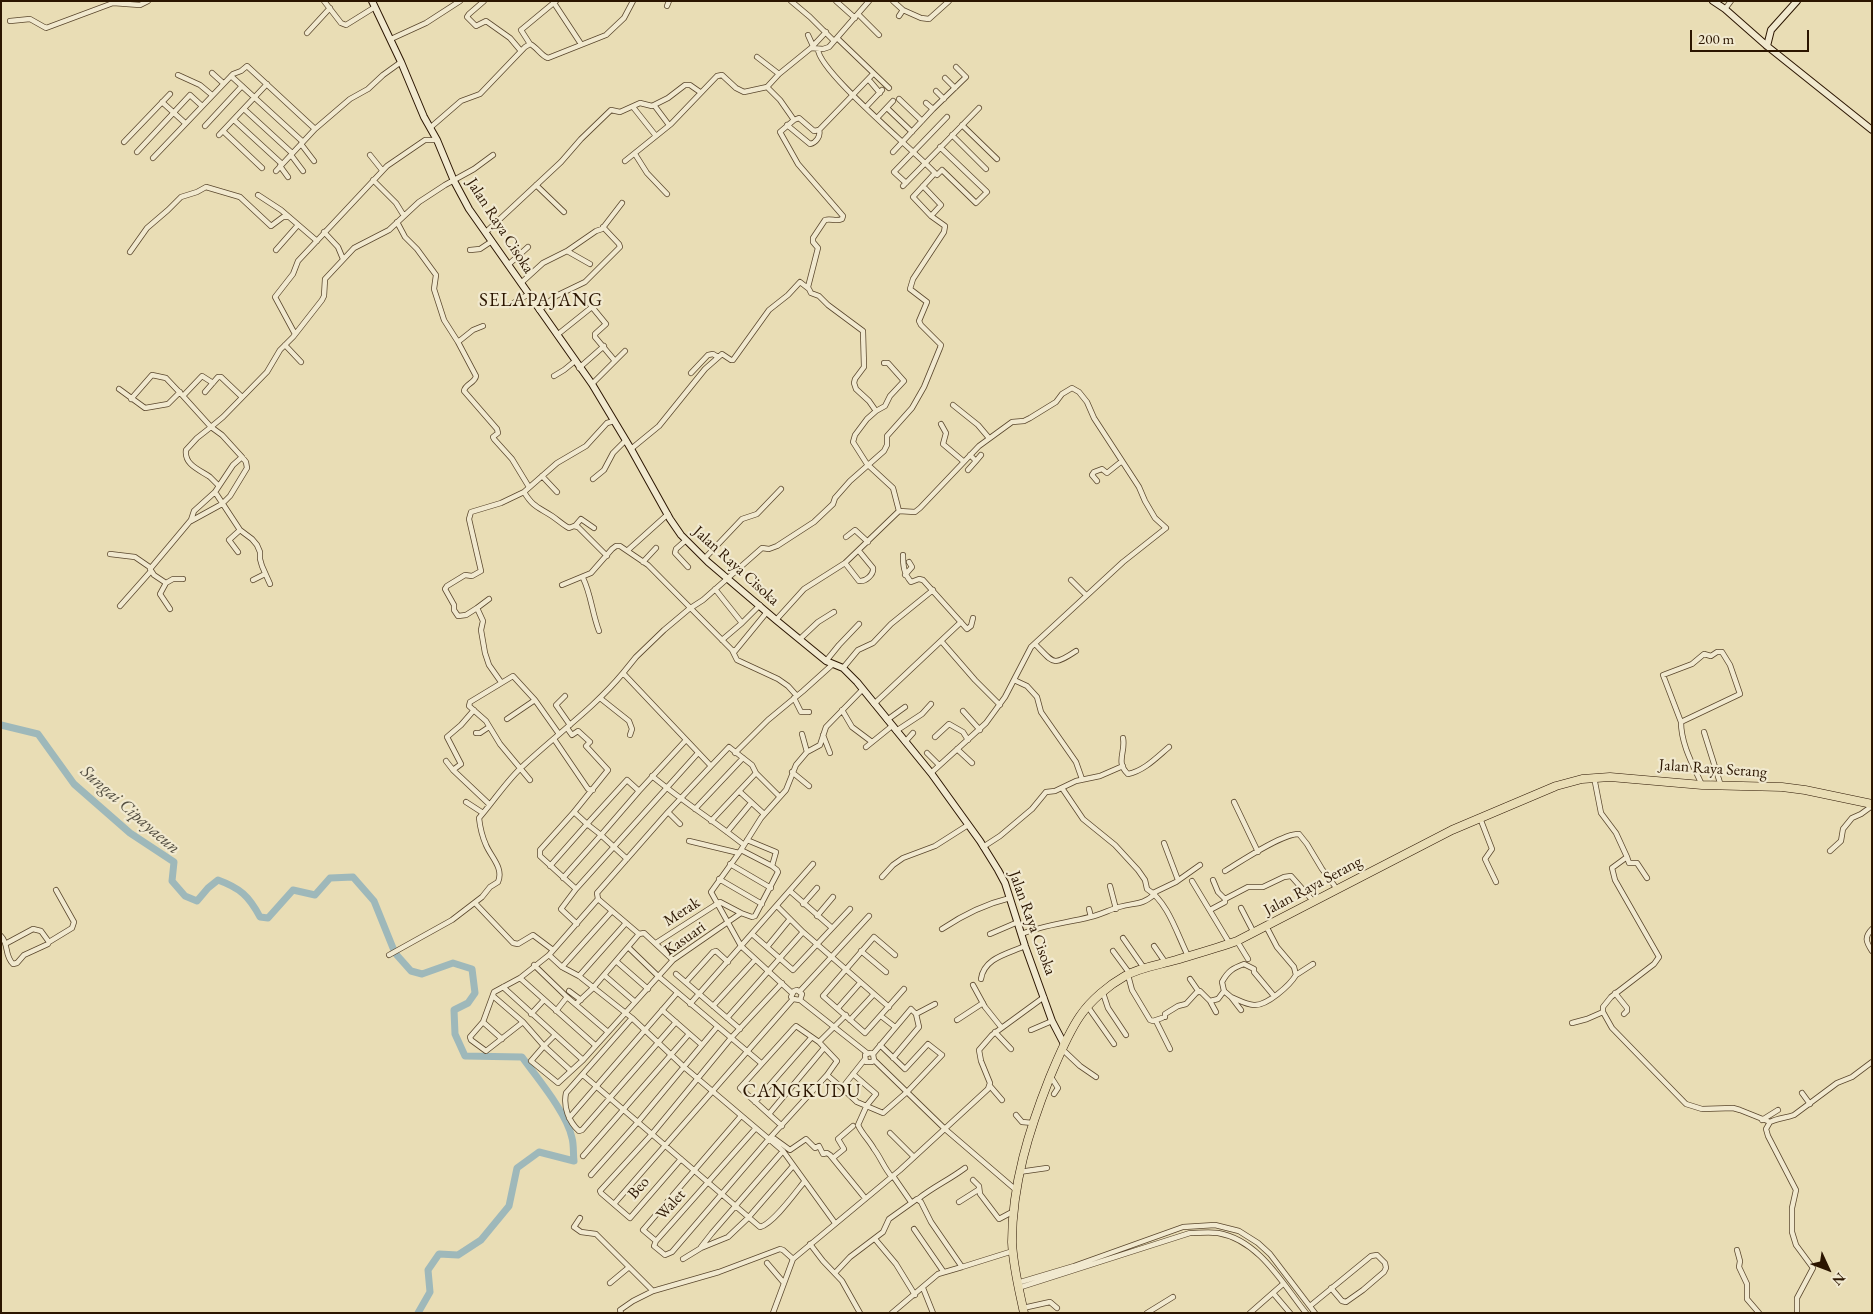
<!DOCTYPE html>
<html>
<head>
<meta charset="utf-8">
<style>
	body { margin:0 }
	#map { position:relative; width:1873px; height:1314px; overflow:hidden; background:#e9ddb5; font-family:"EB Garamond",serif }
	canvas { display:block }
	.frame { position:absolute; inset:0; border:2px solid #2b1500; pointer-events:none }
	.north { position:absolute; left:1803px; top:1244px; width:50px; height:50px; -webkit-text-stroke:4px #f1e9cf; paint-order:stroke; rotate:133deg; font-size:14px; font-weight:700; line-height:20px; text-align:center; color:#2b1500 }
	.north::after { content:''; display:block; margin:auto; width:18px; height:22px; background:#2b1500; clip-path:polygon(50% 0,100% 100%,50% 72%,0 100%) }
	.scale { position:absolute; left:1690px; top:30px; width:119px; height:22px; box-sizing:border-box; border:2px solid #2b1500; border-top:0; padding-left:6px; font-size:15px; line-height:18px; white-space:nowrap; color:#2b1500; -webkit-text-stroke:4px #f1e9cf; paint-order:stroke }
</style>
</head>
<body>
<div id="map">
<canvas width="1873" height="1314"></canvas>
<div class="frame"></div>
<div class="north">N</div>
<div class="scale">200 m</div>
</div>
<script>
const ctx = document.querySelector('canvas').getContext('2d');
ctx.lineJoin = 'round';
function stroke(path, color, width, dash) { ctx.strokeStyle = color; ctx.lineWidth = width; ctx.lineCap = dash ? 'butt' : 'round'; ctx.setLineDash(dash || []); ctx.stroke(path); }
function label(font, color, halo, rows, align = 'center') {
  ctx.font = font + ' "EB Garamond",serif'; ctx.lineWidth = 4.5; ctx.setLineDash([]); ctx.textBaseline = 'middle'; ctx.strokeStyle = halo; ctx.fillStyle = color; for (const [text, x, y, turn = 0] of rows) {
    ctx.save(); ctx.translate(x, y); ctx.rotate((+turn || 0) * Math.PI / 180); ctx.textAlign = isNaN(turn) ? turn : align; if (halo) ctx.strokeText(text, 0, 0); ctx.fillText(text, 0, 0); ctx.restore();
  }
}
stroke(new Path2D(`
	M1,725l37,9 36,50 56,49 44,29 -2,19 13,15 12,5 11,-13 10,-8c22,8 31,16 42,37l8,1 25,-28 22,5 15,-17 23,-1 21,24 21,52 16,18 11,3 31,-11 19,6 3,24 -7,10 -14,7 1,24 10,22 57,1c15,21 45,56 50,81 2,7 1,16 2,23l-35,-9 -22,16 -8,38 -28,34 -23,15 -19,-1 -11,16 2,22 -12,21`), '#9eb8ba', 7);
const street = new Path2D(`
	M324,1l17,22 5,2 29,-18
	M484,1l-15,13 -2,3 9,9 10,-5 24,17 11,13
	M791,1l19,16 24,24
	M836,1l19,17
	M893,1l10,9 -4,6
	M554,3l27,41
	M667,6l2,-5
	M1725,9l6,-8
	M903,10l18,8 8,1 20,-18
	M858,14l21,21
	M10,21l20,-2 16,9 67,-25 27,2 8,-4
	M307,33l23,-25
	M808,35l5,11
	M837,38l52,50
	M391,39l35,-16 34,-22
	M530,44l-9,-14 35,-29
	M811,48l15,-16
	M818,49c0,22 97,102 117,124l-22,24 18,19 14,10 -1,6 -31,47 -3,10 17,13 -8,19 2,4 20,20 -1,3 -16,39 -12,21 -25,28v9l-3,6 -34,30 -15,17 -2,6 -19,18 -37,24 -8,3 -7,-1 -59,52 -14,9 -25,21 -28,27 -13,16 88,93 -43,46 -71,81 1,6 -49,56 13,12 17,9 53,42 52,49 99,84 52,72
	M757,57l22,17
	M212,73l11,10
	M178,75l22,10 12,10
	M231,76l72,66
	M945,78l10,10
	M869,80l11,13
	M767,87l13,13 14,20 -14,12 18,32 45,52 -1,3c-6,3 -11,-1 -17,1l-12,18v4l5,6 -10,39
	M936,91l8,8
	M899,99l23,22
	M162,102l23,21
	M654,105l15,20
	M633,107l23,29
	M866,107l16,-17
	M887,108l25,24
	M244,109l48,44
	M933,109l33,-32 -10,-10
	M877,118l16,-17
	M234,120l48,44
	M794,120l5,-2 15,13 5,-1
	M787,125l23,19c6,-1 11,-8 9,-14l54,-56
	M962,125l35,34
	M205,126l37,-40
	M431,127l30,-26 19,-7 45,-47 5,-3c7,3 11,12 18,14l58,-23 18,-17 9,-17
	M223,131l39,37
	M219,135l48,-51
	M952,135l34,34
	M124,142l46,-48
	M301,144l13,17
	M137,152l53,-57 12,11
	M893,152l40,-43 -7,-6
	M635,154l12,19 20,21
	M291,155l12,16
	M370,155l12,15
	M153,158l80,-84 8,-3 6,-5 68,63 35,-30 18,-10 15,-14 18,-13
	M625,161l46,-37 46,-48 5,-1 14,13 8,4 23,-5 12,-13 32,-26 12,1 6,-2 40,-46
	M280,166l8,11
	M276,171l39,-42
	M935,173l2,2 5,-5 34,33 11,-11 -47,-45
	M373,180l23,23 8,13
	M906,183l-12,-11 53,-55
	M536,185l28,27
	M903,186l76,-78
	M923,186l18,19 -10,11
	M258,195l23,15 36,31
	M397,222l8,15 12,12 19,26 -2,14 10,31 14,22 18,34c-1,7 -11,8 -12,15l33,38 1,4 -5,4 1,2 18,20 17,28
	M324,232l14,15 5,12
	M486,232l75,-70 20,-23 30,-29 9,2 20,-9 12,3 16,-8 17,-13h5l10,7
	M276,250l22,-25
	M470,250l10,-1 12,-8
	M567,251l29,-20 6,-2 20,-26
	M130,252l17,-24 21,-18 13,-13 16,-5 9,-5 34,10 31,29 12,-9h6
	M508,265l20,-18
	M521,283l22,-20 24,-12 23,13
	M510,305l19,-11
	M592,307l14,17 -11,10v3l20,24
	M539,310l17,-14 29,-14 35,-35 -1,-3 -16,-17
	M295,334l-20,-37 18,-23 5,-13 89,-95 38,-26h12
	M557,335l35,-28 -6,-8
	M458,342l15,-12 10,-4
	M285,345l16,17
	M884,363h4l16,18 -14,15 -5,10 -9,5 -9,8 -12,16 -2,7 14,22 26,24 6,23
	M579,368l25,-22
	M691,373l17,-18 5,-1 5,3
	M554,376l10,-6 11,-9
	M592,384l33,-33
	M119,389l26,19 23,-4 12,-12
	M205,392l13,-15h3l21,20
	M183,396l28,31 -14,11 -11,12c-2,15 14,20 24,27 3,3 6,6 9,9
	M131,399l21,-24 14,3 17,18 19,-20 11,7
	M953,405l25,20 11,13
	M941,424l5,9 -3,11 20,17
	M631,449l28,-23 46,-57 17,-15 9,6h2l36,-50 19,-15 12,-13 9,7 2,4 8,3 9,9 35,26 1,36 -9,12 -1,4 2,6 13,12 7,10
	M970,455l6,6 5,-6
	M968,470l8,-9
	M542,476l15,16
	M593,479l11,-9 9,-17 13,-13
	M1097,481l-5,-6 2,-3 8,-3 5,4 15,-12
	M524,492c9,15 14,15 28,24 6,4 11,9 17,12l5,-2 4,1 29,29
	M191,521l31,-17 8,-8 17,-28 -1,-6 -4,-5
	M575,526l6,-7 13,9
	M846,537l9,-7 13,12
	M686,540l-10,9 -1,4 13,14
	M628,550l40,-36
	M238,552l-9,-12 11,-10
	M110,554l25,3 16,11
	M903,555c0,11 1,19 8,27l8,-3 4,1 44,49 4,-3 2,-8
	M705,558l37,-39 15,-5 24,-25
	M643,562l13,-14
	M845,563l14,18c6,1 15,-6 14,-13l-14,-17
	M905,575l7,-8 -3,-5
	M583,578c8,16 9,35 16,53
	M183,579h-10l-7,4 -12,-8 -4,-6 41,-49 3,-9 21,-19
	M253,580l12,-6
	M1071,580l15,15
	M166,583l-6,11 10,15
	M270,584l-8,-18 -2,-7v-7l-3,-7 -5,-6 -12,-9 -25,-38 18,-27 9,-8 -20,-22 -11,-8 12,-10 44,-45 13,-22 13,-13 29,-37 2,-4 1,-17 29,-31 35,-18 30,-28 26,-17 29,-16 19,-14
	M562,585l29,-12 21,-24 4,-3h4l28,19 84,85 3,1 32,-39
	M715,589l27,34
	M489,599l-12,9 6,13 -2,9 4,23 4,12 12,17
	M120,606l31,-35
	M477,608l-11,7 -8,1 -4,-6v-5l-9,-16 2,-3 18,-11 7,1 9,-5 -12,-52 2,-7 30,-9 23,-11 33,-29 29,-17 21,-23 7,-2
	M776,620l28,-31 41,-26 54,-52 16,1 5,-4 59,-62 33,-24 12,-1 6,-3 26,-16 6,-8 10,-6 7,4 8,10 7,16 45,69 6,14 10,17 11,10 -43,34 -92,85 -26,50 -19,26 -55,50
	M800,639l18,-17 16,-10
	M722,640l20,-17 18,-18
	M942,642l33,38 25,25
	M1035,644c19,19 17,23 41,7
	M732,650l5,10 41,19 10,7 9,10
	M826,661l13,-16 20,-21
	M843,668l15,-18 15,-7 18,-19 42,-34
	M1014,680l13,6 10,11 4,15 35,50 6,17
	M565,696l-9,9 14,20
	M600,698l29,23 3,8 -2,6
	M794,698l7,14h8
	M535,700l24,34
	M874,704l87,-82
	M842,710l10,17 20,15
	M963,711l17,19
	M507,719l28,-19 -22,-24 -43,26 -1,4 17,15 14,23 30,36
	M887,720l18,-13
	M1681,722l-18,-47 29,-11 12,-10 7,2 6,-4h5l8,13 10,29 -59,28c0,22 12,43 21,63
	M567,728l5,7 6,-4 12,11 -4,4 22,24 -34,42
	M896,731l26,-17 9,-10
	M1704,732l17,54
	M476,733h4l9,-6
	M802,734l5,18
	M823,735l7,18
	M935,737l14,-13 14,8 5,8
	M1123,738c3,14 -8,24 5,36 16,-3 29,-17 41,-27
	M554,739l34,50 5,1
	M905,742l8,-9
	M866,747l26,-21
	M957,749l15,14
	M735,753l33,-33 35,-29 30,-27
	M927,753l12,12
	M446,761l7,9 36,34
	M711,766l18,-19 23,18 4,8 23,23
	M453,770l8,-6 -14,-27 14,-12 13,-15
	M792,772l17,14
	M652,776c30,25 62,45 92,69
	M1594,777l7,36 15,20 11,24 -15,11 3,12 44,77 -5,7 -43,33 -8,10v5l9,16 74,76 16,5 31,-1 7,2 30,12c8,-4 16,-4 24,-7l43,-32 15,-6 20,-15
	M1062,788l21,31 32,26 23,25 7,10 2,9c21,13 30,45 41,67
	M739,791l25,23
	M466,802l17,11
	M1234,802l24,50
	M695,809l48,-51
	M668,812l12,12
	M1480,818l12,31 -7,10 11,23
	M711,821l45,-48
	M727,832l24,-29
	M689,841l50,12
	M1164,843l14,37
	M983,847l17,-11 32,-27 14,-17 9,-1 21,-10 24,-5 23,-10
	M741,850l31,16
	M1830,851l11,-10 2,-12 9,-11 9,-4 11,-8
	M1627,857l2,6h8l10,15
	M730,864l41,24
	M550,866l37,-42 14,11 38,-44
	M1225,871c15,-9 58,-38 74,-37l8,10 15,25 15,20
	M882,877l11,-12 10,-7 32,-12 33,-21
	M563,878l38,-43 26,24
	M719,879l43,25
	M1213,880l5,12 7,7 23,-12h15l21,-10 7,-1 23,26
	M1192,881l38,63
	M1110,886l6,23
	M576,889l122,-136
	M790,891l41,36
	M1153,893l23,-11 24,-17
	M598,899l41,35 5,-1 29,27
	M475,903l38,40 5,1 15,-9 20,15
	M803,904l14,-16
	M777,906l26,26 86,75
	M1241,908l13,25
	M1089,909l2,8
	M1210,910l15,-8v-3
	M817,916l16,-19
	M577,924l-16,-15 15,-20 -36,-33v-6l34,-38 13,12 40,-44 12,11 47,-51
	M942,929c21,-14 43,-25 68,-31
	M1872,929c-8,8 -6,13 0,22
	M752,934l41,36 57,-61
	M990,934l28,-12
	M1022,934c20,-9 45,-11 68,-17 10,-2 19,-7 29,-10 17,-5 22,-1 36,-13
	M1,936c8,8 3,19 12,28l4,-1 7,-8 24,-11 1,-2 23,-14 2,-6 -18,-32
	M1123,938l21,30
	M1237,941l11,18
	M7,943l26,-14 8,2 8,11
	M656,943l64,-41 21,11
	M1154,946l11,16
	M628,947l30,29 103,87
	M767,947l23,-28
	M861,951l25,21
	M1113,951l17,23
	M389,955l63,-35 30,-23 8,-10 8,-5c6,-14 -7,-25 -12,-37 -4,-9 -6,-18 -7,-27 15,-17 28,-38 45,-53 33,-31 70,-57 99,-92
	M549,955l-29,23 -26,14 -11,30 -13,15 1,3 15,11 37,-29 21,24 -13,15 27,22 25,-23 90,-100 68,-47 11,4 3,-1 23,-44 -1,-2 -5,-4 4,-14 -29,-12
	M895,955l-21,-18 -51,59 42,37 39,-44
	M616,961l32,28
	M534,965l33,32 41,35
	M562,967l50,-56
	M676,974l64,55
	M604,975l30,26
	M1128,975l4,15 18,30 3,1 9,-3
	M1296,975l17,-11
	M579,976l47,-53
	M520,978l75,67
	M981,979c3,-21 26,-25 44,-33
	M1190,979l9,13
	M686,982l27,-30 3,-1 12,11
	M973,985l12,22 16,20
	M503,987l80,73
	M569,991l12,9
	M800,991l69,-75
	M1224,991l7,6 10,13
	M792,993l-51,-47 -30,-54 28,-39 22,-35 25,-28 10,-25 11,-13 13,-7 6,-18 37,-38
	M1103,993l5,15 18,27
	M1615,993l12,15v3l-3,3
	M493,996l30,26
	M1231,997c7,3 16,8 23,8 13,1 36,-20 42,-30l-2,-8 -17,-20 -11,-21
	M800,1000l2,-6 -5,-4 -3,1 -3,6 2,2 7,1 67,53
	M1210,1001l6,11
	M576,1004l16,-15 47,-55
	M690,1004l123,-140
	M713,1006l42,-46
	M1088,1007l26,37
	M838,1008l22,-25
	M662,1010l40,35
	M556,1011l11,-14
	M531,1014l13,-14
	M916,1014l19,-10
	M881,1016l14,11
	M1165,1017v-3l13,-8 8,-2 11,-12 3,-1 10,10 8,-2 6,-8 -2,-9c6,-11 11,-14 22,-18l10,5v3l20,24
	M632,1018l-66,75c-3,14 3,29 13,38l3,-1 94,-108
	M727,1018l76,-86
	M850,1020l24,-26
	M957,1020l26,-17
	M1156,1021l14,28
	M483,1022l19,17
	M1572,1023l15,-4 16,-7
	M1031,1030l21,-9
	M995,1032l16,17
	M555,1035l-11,11 26,24
	M819,1042l27,-27
	M1062,1049l18,17 16,11
	M873,1054l38,-45 5,5 3,13 -26,31
	M874,1060l-2,2h-6l-1,-7 5,-2 3,1 1,6 71,69 71,61
	M853,1074l23,20 -9,11 -9,20c4,9 11,15 16,24 7,9 10,19 18,28
	M583,1075l177,152c13,-3 35,-34 44,-45
	M1051,1077l7,11 -4,6
	M990,1086l12,14
	M842,1088l15,14 26,11 24,-21 35,-37 -14,-11 -23,25 -25,-24
	M1802,1093l8,11
	M755,1102l56,-64
	M769,1114l55,-66
	M1016,1115l6,7 11,1
	M569,1118l108,-125
	M1762,1120l16,-10
	M1770,1122l-4,7 2,7 28,54 -4,18v24l4,13 17,23 -16,30v15
	M782,1126l-42,-38 54,-60 2,-2 23,16 18,19 -10,14
	M755,1129l-99,112 -2,5 11,9 7,-3 96,-112 59,-65 15,13 23,-29
	M890,1133l24,24
	M772,1137l18,13 16,-11 9,9 4,-2 4,8 4,-1 3,2 35,43
	M583,1156l106,-122
	M833,1158l11,-9 -6,-10 15,-13
	M681,1159l-51,59 -29,-25 -1,-2 52,-57 79,-96 51,-55
	M1019,1172l28,-4
	M591,1175l47,-53 79,-95
	M893,1176l18,26
	M973,1180l6,6 1,8 19,25 15,-8
	M918,1199c15,-12 31,-19 47,-31
	M959,1202l19,-12
	M614,1204l179,-205
	M580,1218l-6,9 7,5 15,2 57,57 66,-19 61,-23 3,1 10,9
	M914,1229l29,42
	M875,1239l21,25 19,31
	M656,1241l-13,-11 98,-114
	M810,1244l13,17 19,20 18,32
	M701,1247l11,-14 71,-82
	M1737,1250l3,11 -1,6 8,17v15l12,14
	M683,1259l18,-11 27,-11 20,-19 45,-52
	M767,1263l17,20
	M835,1273l15,-16 33,-25 6,-13 28,-20 4,3 10,20 31,45 51,-16
	M610,1283l18,-15
	M1017,1283l57,-17 109,-39 32,-2 24,6 19,12 12,11 45,59
	M923,1288l10,25
	M1018,1288l172,-55c9,0 19,-1 28,0 41,7 64,50 88,80
	M1273,1293l17,20
	M1310,1306l61,-50 6,-1 8,8 1,5 -2,4 -21,18 -17,12 -4,-1 -11,-13
	M1023,1308l27,-6 7,6
	M621,1313l-1,-3 13,-9 20,-10
	M773,1313l20,-54 107,-89 88,-81 2,-6 -9,-22 -2,-11 13,-15 52,-38
	M892,1313l46,-39 24,-7
	M1147,1313l26,-16
	M1250,1313l33,-29`);
const secondary = new Path2D(`
	M372,1l29,61 23,55 13,23 17,41 15,28 123,175 39,65 39,70 11,16 27,27 68,58 50,41 17,7 14,14 74,91 49,68 18,29 7,13 20,63 27,75 12,23
	M1713,1l12,8 42,37 105,84
	M1767,46l4,-16 26,-29`);
const highway = new Path2D(`
	M1024,1313c-5,-24 -11,-47 -12,-71 0,-58 17,-112 38,-165 9,-21 17,-42 30,-61 11,-16 29,-31 45,-40 16,-9 34,-11 51,-16 20,-6 41,-12 61,-19l215,-111 104,-44 26,-7 28,-2 92,8 80,2 23,3 67,14`);
stroke(street, '#5a472d', 6);
stroke(secondary, '#2b1500', 8);
stroke(highway, '#2b1500', 9);
stroke(street, '#f1e9cf', 4.5);
stroke(secondary, '#f1e9cf', 6);
stroke(highway, '#e9ddb5', 8);
label('16px', '#2b1500', '#f1e9cf', [
	["Jalan Raya Cisoka",500,226,57],
	["Jalan Raya Cisoka",736,566,42],
	["Jalan Raya Serang",1713,769,4],
	["Jalan Raya Serang",1313,886,-28],
	["Merak",682,912,-33],
	["Jalan Raya Cisoka",1032,923,70],
	["Kasuari",685,939,-35],
	["Beo",639,1188,-49],
	["Walet",671,1205,-48]
]);
label('italic 18px', '#534e41', '#f1e9cf', [
	["Sungai Cipayaeun",130,810,41]
]);
ctx.letterSpacing = '1px';
label('19px', '#2b1500', '#f1e9cf', [
	["SELAPAJANG",541,301],
	["CANGKUDU",802,1092]
]);
ctx.letterSpacing = '0px';
</script>
</body>
</html>
